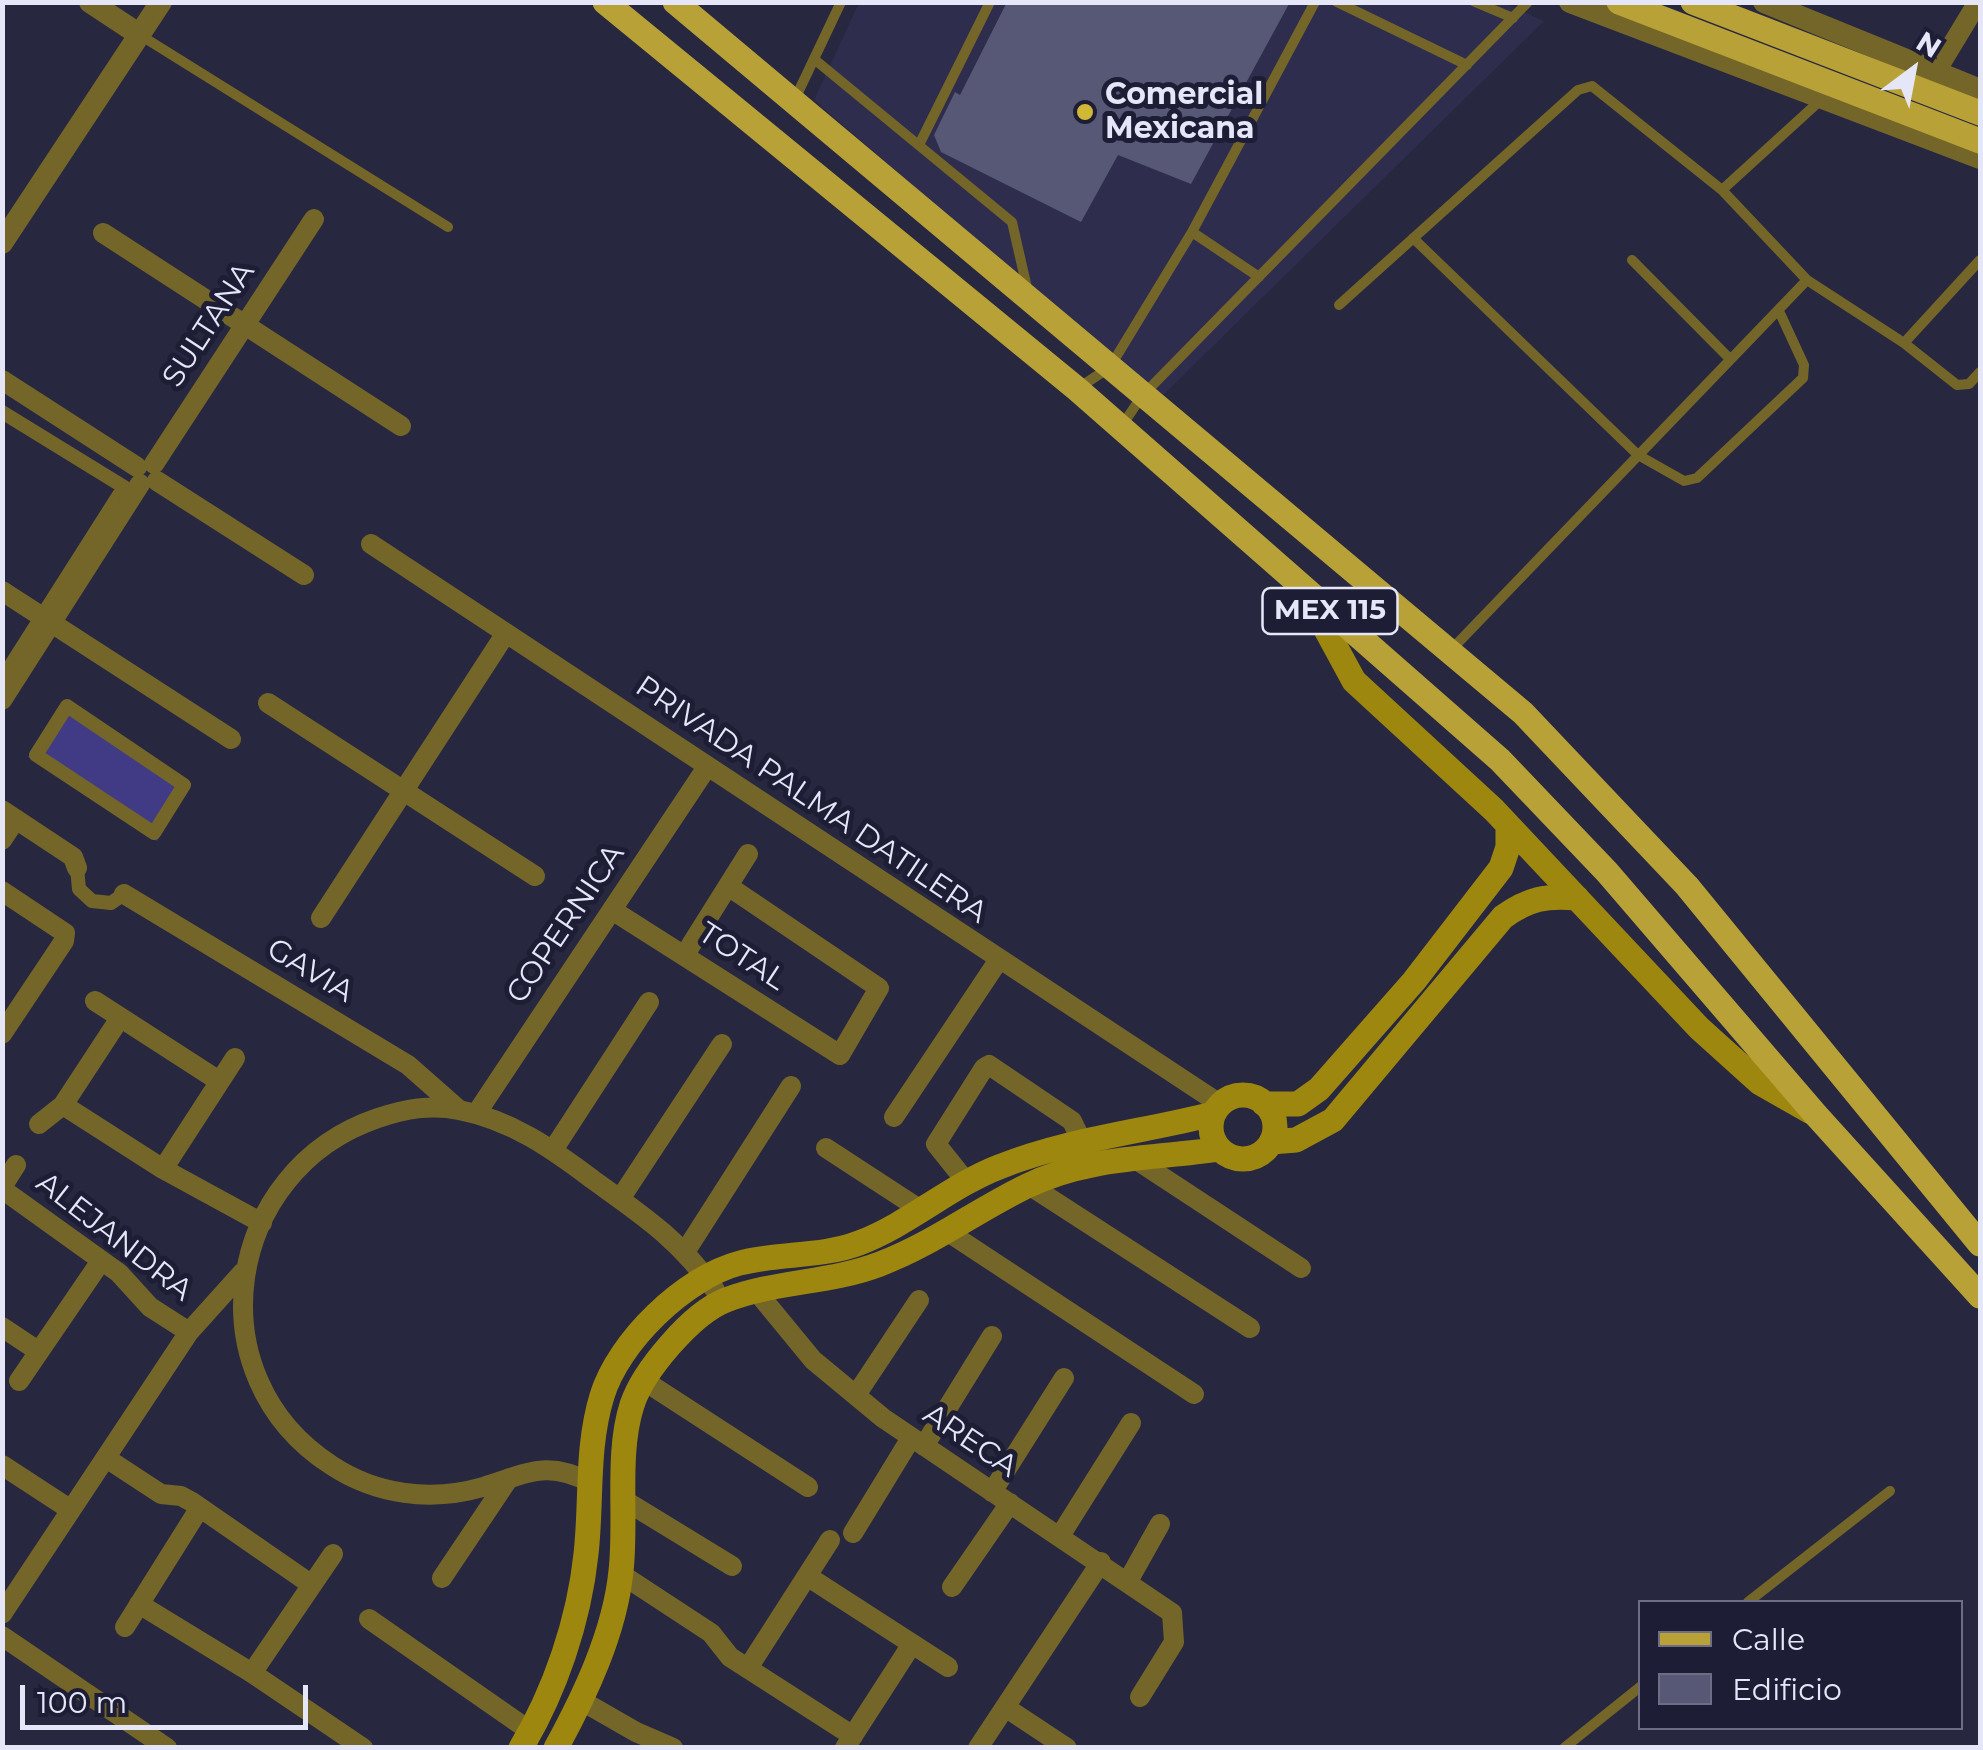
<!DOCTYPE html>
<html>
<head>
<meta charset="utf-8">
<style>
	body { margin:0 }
	#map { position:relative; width:1983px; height:1750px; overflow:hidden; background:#272740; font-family:Montserrat,sans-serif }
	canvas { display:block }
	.frame { position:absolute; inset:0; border:5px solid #e5e6f7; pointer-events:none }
	.legend { position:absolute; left:1638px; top:1600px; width:325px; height:130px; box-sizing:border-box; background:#1e1d36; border:2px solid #6e6d83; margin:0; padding:12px 18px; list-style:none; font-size:30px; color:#e5e6f7 }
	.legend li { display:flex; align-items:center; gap:20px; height:50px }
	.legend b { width:50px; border:2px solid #6e6d83 }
	.north { position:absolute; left:1863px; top:20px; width:100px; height:100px; -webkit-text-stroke:8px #1e1d36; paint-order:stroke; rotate:32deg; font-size:28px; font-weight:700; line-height:40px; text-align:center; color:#e5e6f7 }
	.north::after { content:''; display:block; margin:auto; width:35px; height:45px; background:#e5e6f7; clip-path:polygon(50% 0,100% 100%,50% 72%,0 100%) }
	.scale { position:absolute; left:20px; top:1685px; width:288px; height:45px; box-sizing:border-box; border:5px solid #e5e6f7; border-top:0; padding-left:12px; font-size:30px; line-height:35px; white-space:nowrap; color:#e5e6f7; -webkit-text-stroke:8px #1e1d36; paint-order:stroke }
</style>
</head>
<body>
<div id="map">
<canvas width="1983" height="1750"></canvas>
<div class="frame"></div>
<ul class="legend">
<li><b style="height:12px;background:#b8a237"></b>Calle</li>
<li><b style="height:28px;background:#575875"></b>Edificio</li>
</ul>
<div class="north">N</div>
<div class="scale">100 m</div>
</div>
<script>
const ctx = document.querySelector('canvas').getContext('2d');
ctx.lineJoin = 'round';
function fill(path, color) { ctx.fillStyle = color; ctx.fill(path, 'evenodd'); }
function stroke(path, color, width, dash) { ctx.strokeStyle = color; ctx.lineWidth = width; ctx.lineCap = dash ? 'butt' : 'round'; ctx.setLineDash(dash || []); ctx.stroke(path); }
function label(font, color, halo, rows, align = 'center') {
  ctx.font = font + ' Montserrat,sans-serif'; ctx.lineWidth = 10; ctx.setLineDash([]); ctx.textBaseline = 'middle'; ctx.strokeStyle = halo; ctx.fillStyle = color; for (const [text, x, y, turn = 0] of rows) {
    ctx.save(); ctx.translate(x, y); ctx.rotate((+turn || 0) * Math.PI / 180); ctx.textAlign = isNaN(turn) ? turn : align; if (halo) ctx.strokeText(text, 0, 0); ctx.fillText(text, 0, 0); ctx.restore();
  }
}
fill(new Path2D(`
	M1502,2l42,19 -385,378 -345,-299 45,-97z`), '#2e2d4d');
fill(new Path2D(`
	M66,700l125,83 -34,58 -129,-84z`), '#413b86');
fill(new Path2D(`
	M1007,2h283l-99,182 -73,-29 -37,67 -140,-70 -7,-17 21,-43 5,3z`), '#575875');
stroke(new Path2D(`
	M1337,2l130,63
	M1475,2l38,16
	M140,35l308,192
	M814,59l198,163 16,70
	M794,101l47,-99
	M919,145l71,-143
	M1192,232l67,45
	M1413,238l225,217 46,26 13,-3 106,-100 1,-13 -25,-54
	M1632,260l98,99
	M1980,260l-76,83 53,42 12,-1 11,-12
	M1807,280l97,63
	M1339,305l239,-215 14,-4 130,104
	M1077,389l33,-22 82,-135 123,-230
	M1121,427l21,-31 386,-394
	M1451,650l356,-370 -85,-90 101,-92
	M1748,1602l142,-111
	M1564,1748l76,-61`), '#746628', 10);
stroke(new Path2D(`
	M2,412l122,75 -122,192
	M67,706l117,79 -30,48 -118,-78z
	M77,868l2,21 13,12 19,2 13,-9`), '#746628', 14);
stroke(new Path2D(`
	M1935,73l43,-71
	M103,233l298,193
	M2,380l135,87
	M154,464l160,-245
	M157,481l147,94
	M371,544l849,560
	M2,591l229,148
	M2,700l138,-216
	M268,703l267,173
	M2,810l71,47 4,11
	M2,840l14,-21
	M728,886l151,102 -39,67
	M2,891l63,42 -1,8 -62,93
	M124,894l284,171 50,44
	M612,910l228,145
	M321,918l185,-285
	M684,956l64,-102
	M95,1001l124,80
	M63,1105l100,64 99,54
	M476,1114l231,-347
	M894,1117l104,-156
	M39,1124l24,-19 57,-87
	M826,1148l95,62
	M553,1150l96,-148
	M1132,1157l169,111
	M163,1169l72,-111
	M968,1184l-32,-40 48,-76 5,-3 83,56 9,19
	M1029,1185l221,143
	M2,1187l14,-22
	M2,1189l117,84 31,34 39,25
	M620,1199l102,-155
	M948,1232l246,162
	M685,1252l106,-166
	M757,1292l56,68 70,58 289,195 2,29 -34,55
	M2,1327l36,24
	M643,1380l165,107
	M19,1381l82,-120
	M856,1395l63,-95
	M924,1446l68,-110
	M106,1458l55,36 20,2 11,6 120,83
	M2,1465l69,45
	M591,1483c-45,-24 -64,-9 -108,4 -52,15 -107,8 -152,-22 -138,-89 -107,-295 47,-347 27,-9 53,-14 81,-8 52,10 92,38 133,69 50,36 86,59 123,111
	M992,1492l72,-114
	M624,1500l108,66
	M853,1533l58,-95
	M1060,1536l71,-113
	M621,1574l90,59 19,24 123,79
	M807,1576l141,91
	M442,1578l67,-100
	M1128,1581l32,-57
	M952,1587l58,-84
	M139,1604l113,69 111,75
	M2,1614l187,-282 54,-60
	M369,1619l161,112
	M125,1627l74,-118
	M2,1636l165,112
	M748,1668l82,-128
	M252,1673l81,-119
	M582,1701l54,31 37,16
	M1005,1707l62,41
	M845,1748l67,-104
	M978,1748l123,-186`), '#746628', 20);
stroke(new Path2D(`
	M90,2l50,33
	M1570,2l410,156
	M1764,2l216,88
	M2,243l159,-241`), '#746628', 22);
stroke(new Path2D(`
	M1304,589l50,92 140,129 205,218 61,55 51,29
	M1211 1127a32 32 0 1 1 64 0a32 32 0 1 1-64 0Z
	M1264,1104h34l21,-15 95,-108 87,-113 7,-21v-22
	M1271,1142l25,-2 37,-20 170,-203c25,-18 43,-22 74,-19
	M521,1748c34,-57 58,-127 65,-194 6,-53 0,-106 16,-158 16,-54 83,-119 138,-133 38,-10 83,-6 119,-20 50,-19 91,-57 140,-76 70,-28 143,-35 214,-53
	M556,1748c29,-53 59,-116 65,-177 6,-52 -5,-117 11,-166 11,-34 60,-92 94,-105 49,-19 105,-17 154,-36 53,-20 97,-54 147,-78 61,-30 128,-27 192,-37`), '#9e870e', 25);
stroke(new Path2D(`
	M605,2l472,387 423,371 107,112 209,243 164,181
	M675,2l848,711 164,173 293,358
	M1619,2l361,139
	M1693,2l287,111`), '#b8a237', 25);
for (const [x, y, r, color] of [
	[1085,112,10,"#d1b736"]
]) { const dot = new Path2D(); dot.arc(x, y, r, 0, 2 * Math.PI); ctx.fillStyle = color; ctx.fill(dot); stroke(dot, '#1e1d36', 4); }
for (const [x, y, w] of [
	[1330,611,135]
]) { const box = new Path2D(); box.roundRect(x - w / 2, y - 23, w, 46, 8); ctx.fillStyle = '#1e1d36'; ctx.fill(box); stroke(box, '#e5e6f7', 2.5); }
label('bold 28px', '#e5e6f7', null, [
	["MEX 115",1330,611]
]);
label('bold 30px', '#e5e6f7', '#1e1d36', [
	["Comercial",1105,95],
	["Mexicana",1105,129]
], 'left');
label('30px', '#e5e6f7', '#1e1d36', [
	["SULTANA",209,325,-57],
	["PRIVADA PALMA DATILERA",811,800,34],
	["COPERNICA",566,924,-56],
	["TOTAL",742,957,33],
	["GAVIA",310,971,31],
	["ALEJANDRA",114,1237,38],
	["ARECA",970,1441,34]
]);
</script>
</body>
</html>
